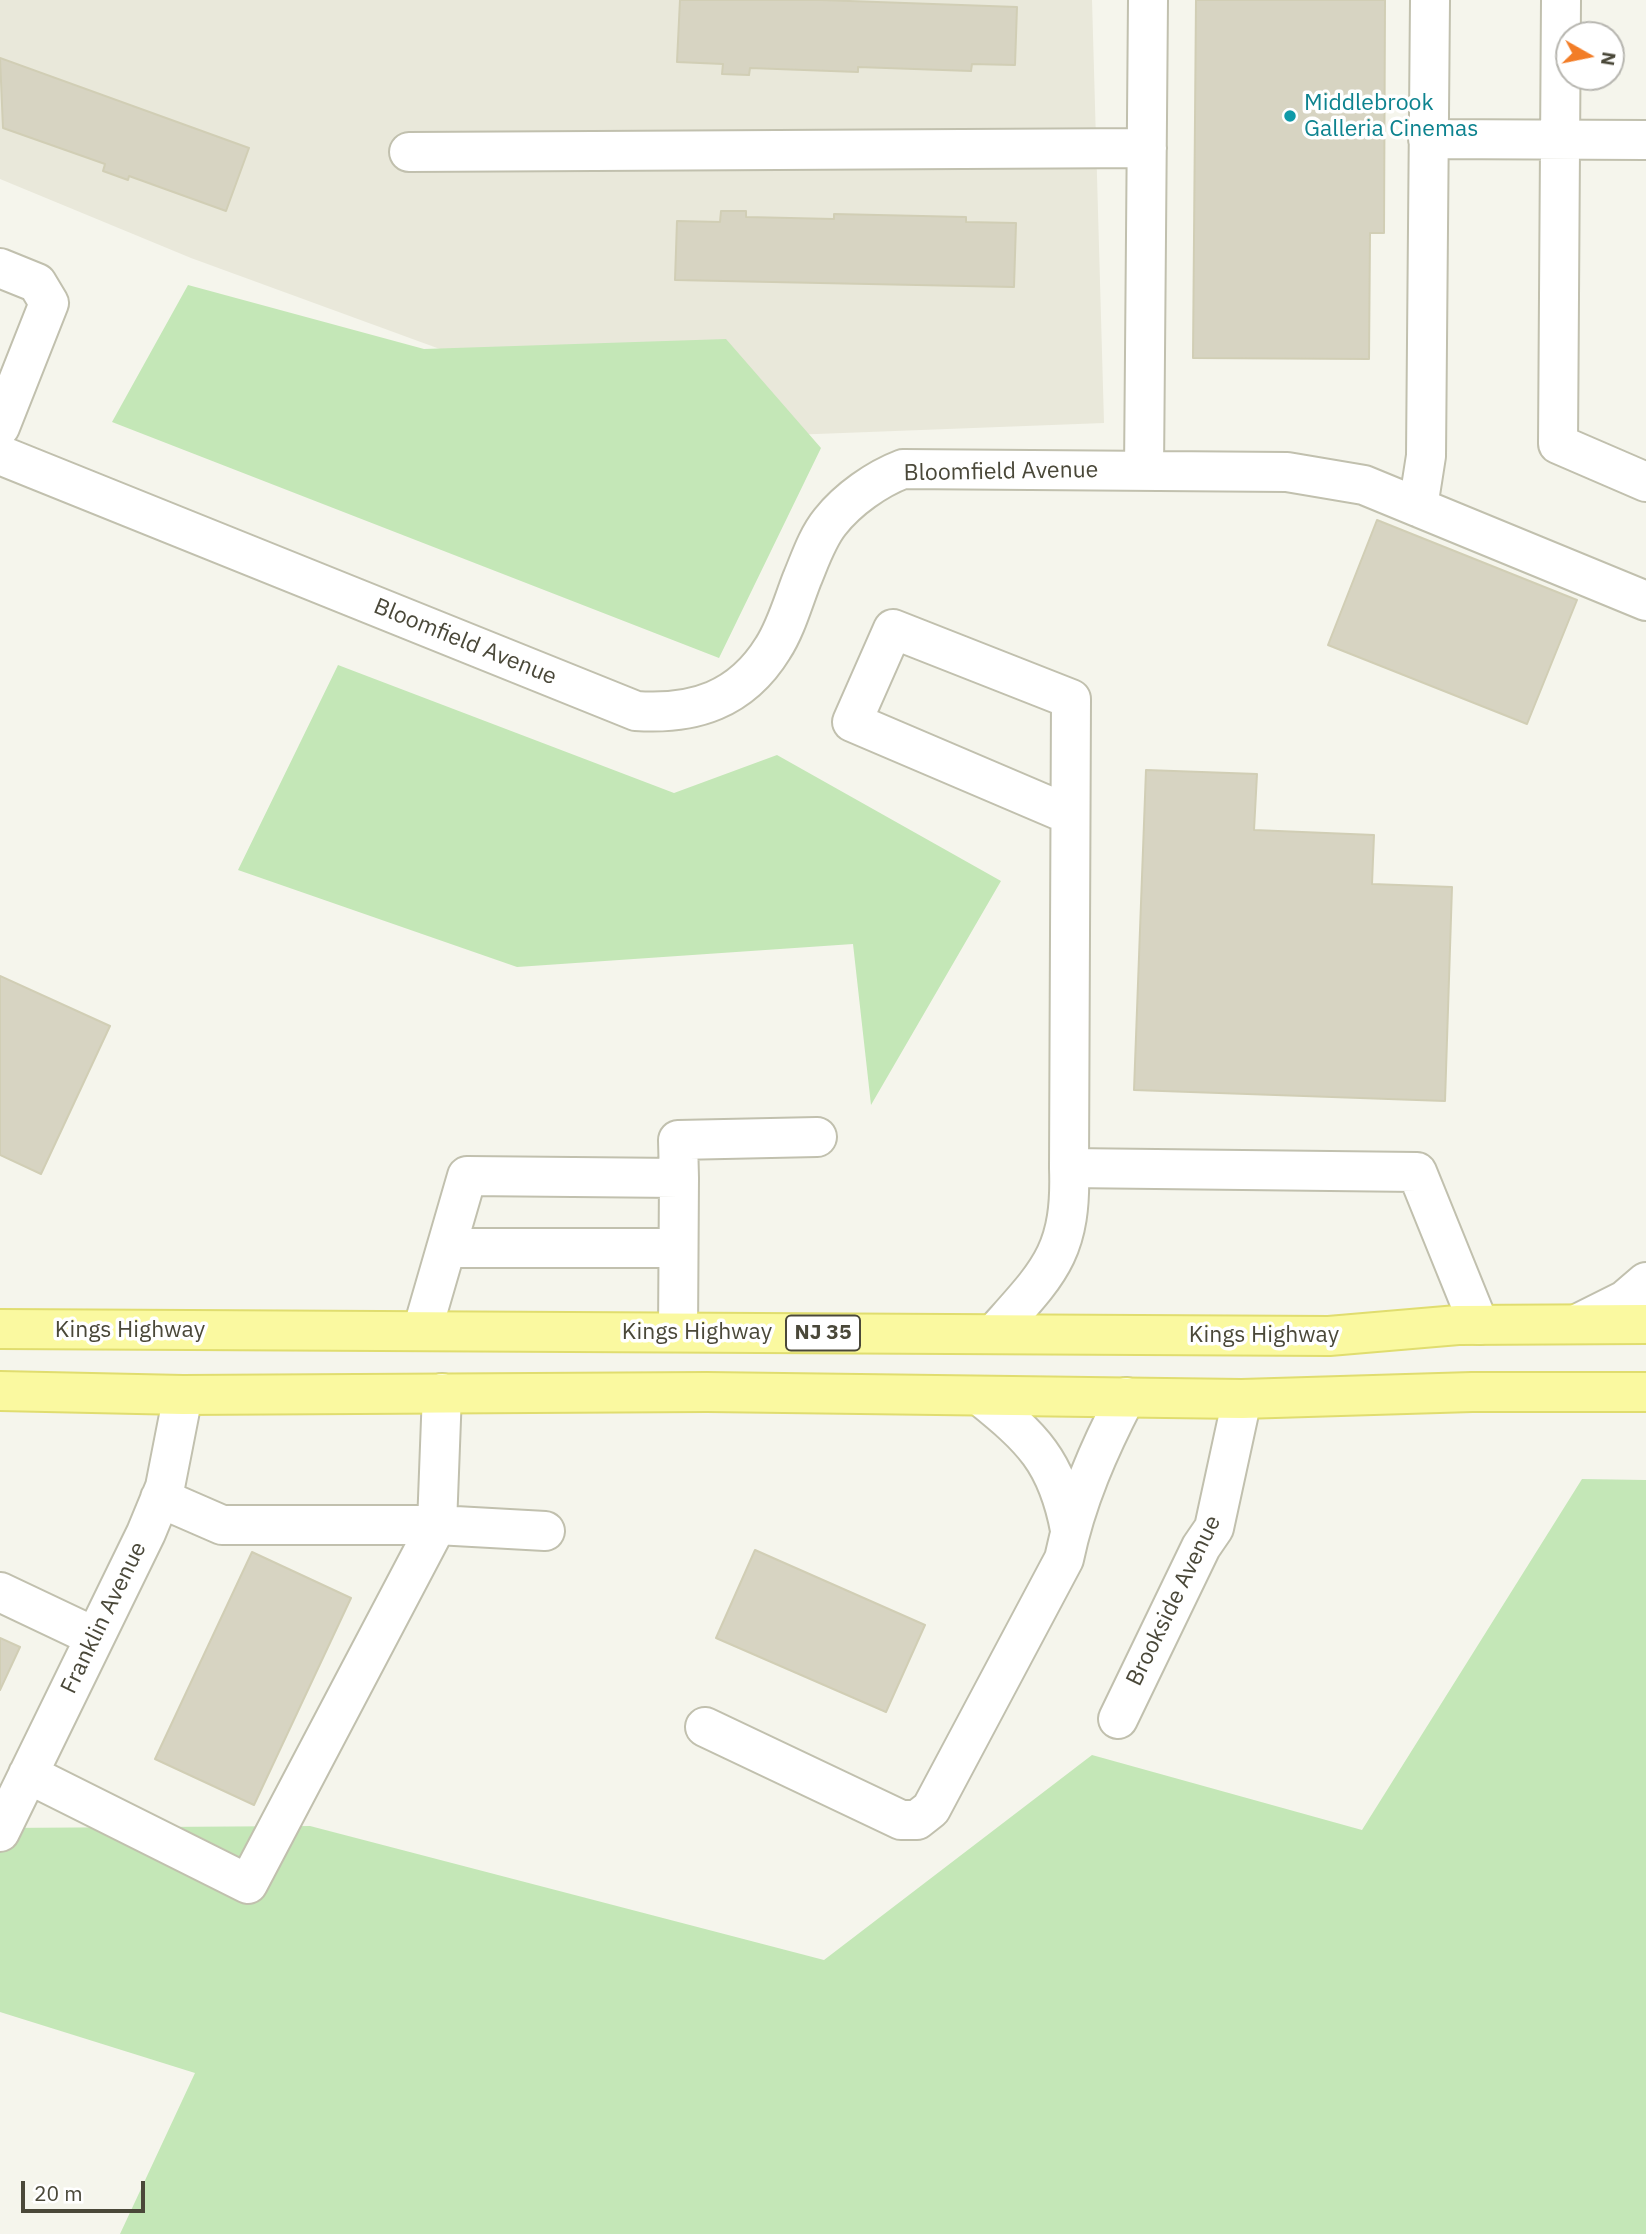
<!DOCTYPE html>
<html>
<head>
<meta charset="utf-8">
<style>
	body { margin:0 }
	#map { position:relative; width:1646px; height:2234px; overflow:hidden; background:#f5f5ec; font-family:"IBM Plex Sans",sans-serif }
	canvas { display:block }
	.north { position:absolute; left:1555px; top:21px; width:70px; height:70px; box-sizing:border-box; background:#fff; border:2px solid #b7b6b0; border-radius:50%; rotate:99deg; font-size:19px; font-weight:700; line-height:28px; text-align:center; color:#4a4839 }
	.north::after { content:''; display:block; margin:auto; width:24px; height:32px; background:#f27d27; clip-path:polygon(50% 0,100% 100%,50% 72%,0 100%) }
	.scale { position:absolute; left:21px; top:2181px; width:124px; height:32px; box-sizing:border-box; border:4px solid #4a4839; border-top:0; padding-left:9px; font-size:21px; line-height:24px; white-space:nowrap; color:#4a4839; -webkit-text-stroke:5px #fff; paint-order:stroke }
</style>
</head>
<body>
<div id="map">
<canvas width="1646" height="2234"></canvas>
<div class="north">N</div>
<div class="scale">20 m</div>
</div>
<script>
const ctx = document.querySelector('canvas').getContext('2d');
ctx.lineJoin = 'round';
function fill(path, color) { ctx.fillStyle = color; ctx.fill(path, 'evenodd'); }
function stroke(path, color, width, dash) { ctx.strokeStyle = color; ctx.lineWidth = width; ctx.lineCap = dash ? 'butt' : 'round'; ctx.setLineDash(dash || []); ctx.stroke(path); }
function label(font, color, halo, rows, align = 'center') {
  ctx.font = font + ' "IBM Plex Sans",sans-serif'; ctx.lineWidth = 7; ctx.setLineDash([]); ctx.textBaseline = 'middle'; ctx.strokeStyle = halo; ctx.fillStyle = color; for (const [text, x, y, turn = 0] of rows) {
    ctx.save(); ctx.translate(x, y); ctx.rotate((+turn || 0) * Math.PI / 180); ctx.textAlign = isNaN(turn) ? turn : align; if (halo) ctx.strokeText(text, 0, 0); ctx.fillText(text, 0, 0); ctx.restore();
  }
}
fill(new Path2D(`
	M0,0h1092l12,423 -418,16 -495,-181 -191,-79z`), '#e9e8da');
fill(new Path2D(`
	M188,285l236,64 302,-10 95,109 -102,210 -607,-236z
	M338,665l336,128 103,-38 224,126 -130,224 -18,-161 -336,23 -279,-97z
	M1582,1479l64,1v754h-1526l75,-161 -195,-61v-184l310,-2 514,134 268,-205 270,75z`), '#c4e7b7');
const building = new Path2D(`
	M680,0h141l196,7 -2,58 -43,-1 -1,7 -113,-4v5l-108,-4 -1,7 -27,-1 1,-10 -46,-2z
	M1196,0h189l-1,233h-14l-1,126 -176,-1z
	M0,58l249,90 -23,63 -97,-35 -1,4 -25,-9 2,-7 -102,-36z
	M721,211h25v6l88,2v-5l132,3v5l50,1 -2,64 -339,-7 2,-59 43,1z
	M1377,520l200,80 -50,124 -199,-79z
	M1146,770l111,4 -3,56 120,5 -2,49 80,3 -7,214 -311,-11z
	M0,976l110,50 -69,148 -41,-19z
	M755,1550l170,75 -39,87 -170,-74z
	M252,1552l99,46 -97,207 -99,-46z
	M0,1638l20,9 -20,43z`);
fill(building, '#d7d4c2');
stroke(building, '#d1ceb5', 2);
const minor = new Path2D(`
	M1561,0l-3,444 88,38
	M1428,139l218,1
	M409,152l738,-4
	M0,268l37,15 12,20 -49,124
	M0,455l636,256c58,4 105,-11 137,-63 13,-20 20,-46 29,-69 8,-19 15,-41 28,-57 18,-23 47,-43 73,-53l384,3 77,13 282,116
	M1144,471l4,-471
	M1418,507l8,-51 4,-456
	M1070,815l-218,-93 41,-93 178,70 -2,469 348,4 62,153
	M679,1178l-1,-38 139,-3
	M446,1248h232
	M1579,1323l46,-23 21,-18
	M422,1331l45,-155 212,2 -1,154
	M994,1334c54,-61 78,-80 75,-166
	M980,1396c52,42 77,65 90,134
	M160,1498l62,27h215l5,-132
	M0,1592l95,45
	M1118,1719l83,-172 13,-19 28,-129
	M705,1727l196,93h16l14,-11 133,-250c12,-58 35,-110 62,-162
	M28,1774l220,110 189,-359 108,6
	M0,1832l146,-299 19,-46 18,-92`);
const major = new Path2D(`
	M0,1329l1329,7 129,-11 188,-1
	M0,1391l183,4 524,-3 535,7 230,-7h174`);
stroke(minor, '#c1c0ae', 42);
stroke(major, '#e0dd6f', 42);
stroke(minor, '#fff', 38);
stroke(major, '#faf9a0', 38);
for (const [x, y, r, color] of [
	[1290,116,7,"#0f9aa8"]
]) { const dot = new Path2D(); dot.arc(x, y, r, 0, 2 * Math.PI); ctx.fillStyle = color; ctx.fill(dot); stroke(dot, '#fff', 2.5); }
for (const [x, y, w] of [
	[823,1333,74]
]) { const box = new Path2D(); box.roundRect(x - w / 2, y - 17.5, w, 35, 5); ctx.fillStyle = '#fff'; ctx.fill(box); stroke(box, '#4a4839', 2); }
label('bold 21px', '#4a4839', null, [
	["NJ 35",823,1333]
]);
label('23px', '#0d838f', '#fff', [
	["Middlebrook",1304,103],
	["Galleria Cinemas",1304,129]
], 'left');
label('23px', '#4a4839', '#fff', [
	["Bloomfield Avenue",1001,472,-1],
	["Bloomfield Avenue",465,642,22],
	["Kings Highway",130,1330],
	["Kings Highway",697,1332],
	["Kings Highway",1264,1335],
	["Brookside Avenue",1174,1601,-64],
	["Franklin Avenue",104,1618,-64]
]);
</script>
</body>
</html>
